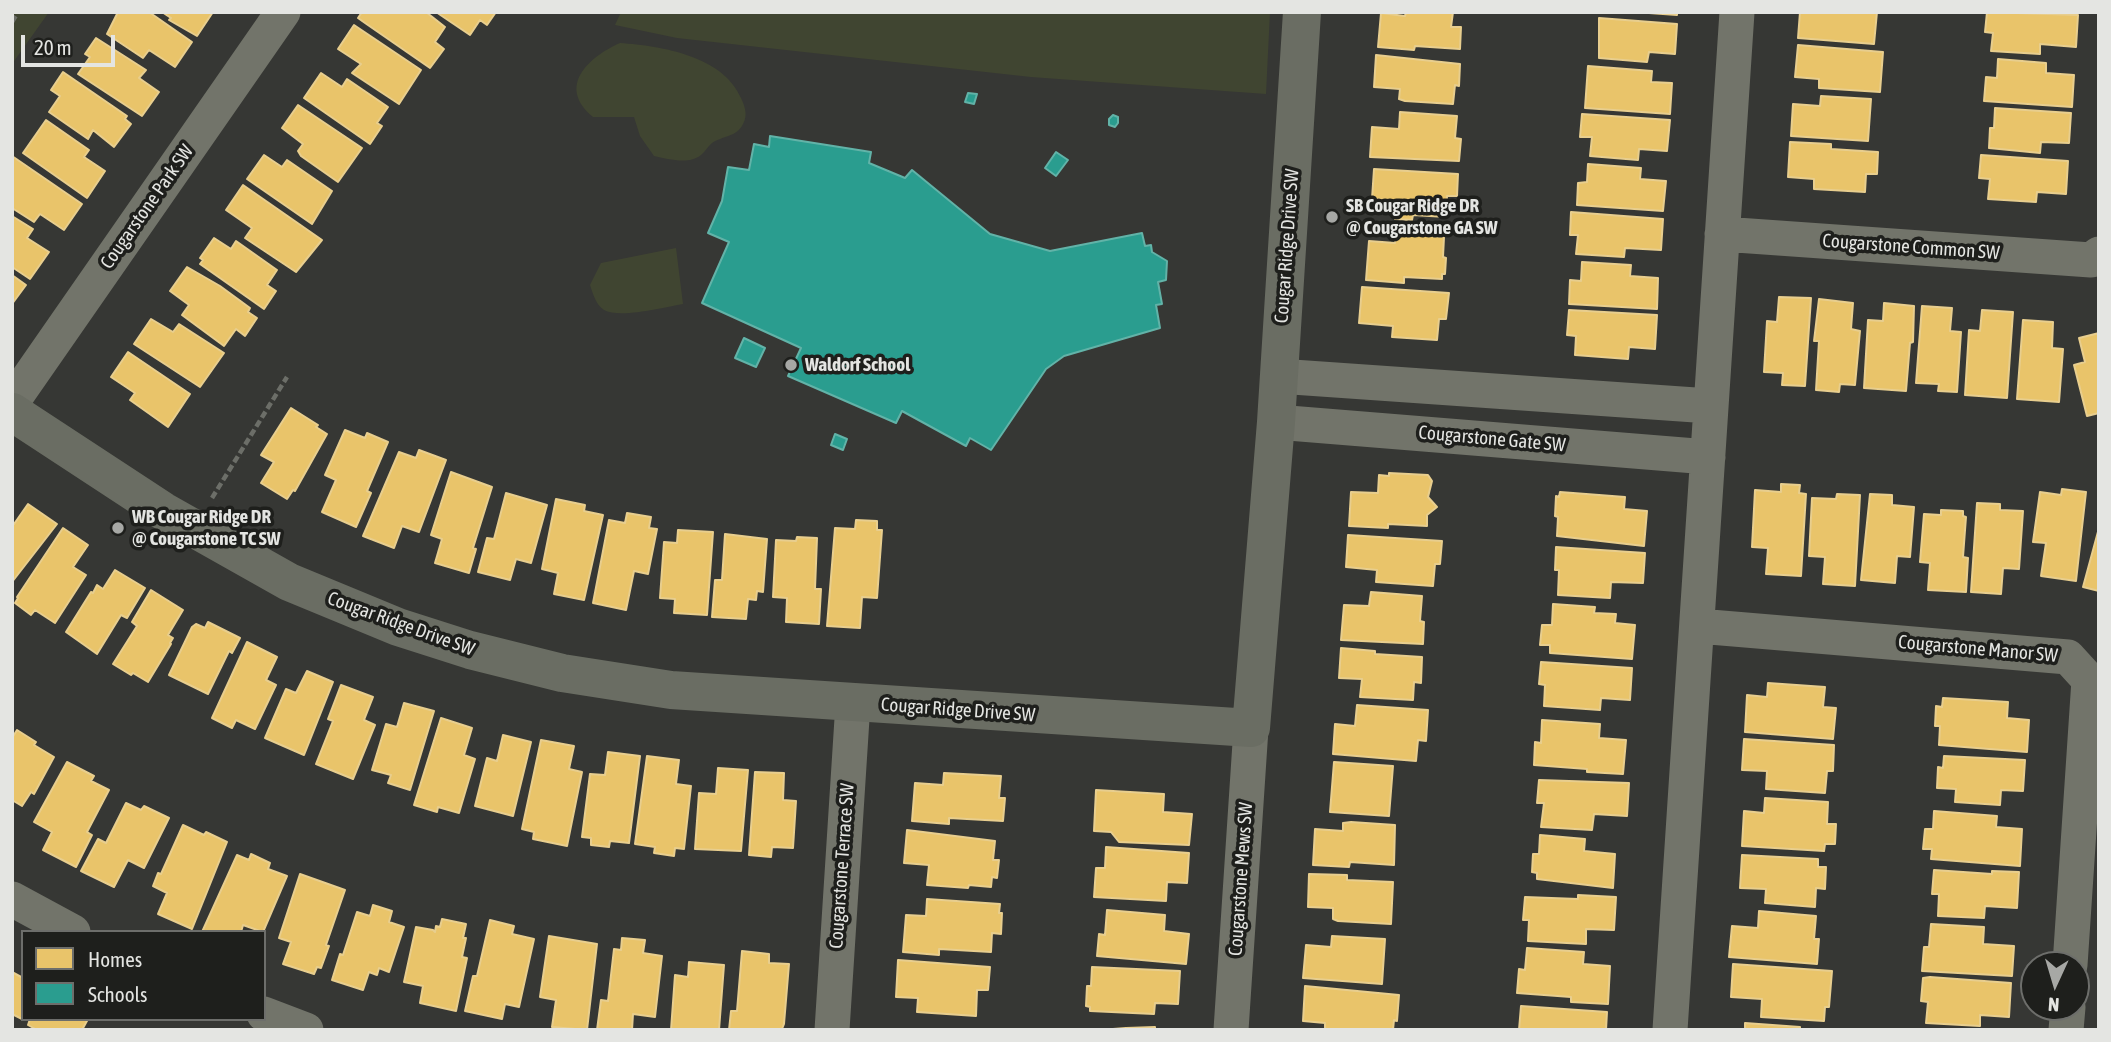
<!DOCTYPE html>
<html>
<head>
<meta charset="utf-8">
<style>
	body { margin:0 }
	#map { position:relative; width:2111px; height:1042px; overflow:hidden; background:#363734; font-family:"Asap Condensed",sans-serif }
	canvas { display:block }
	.frame { position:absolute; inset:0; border:14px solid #e4e5e2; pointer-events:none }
	.legend { position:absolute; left:21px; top:930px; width:245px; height:91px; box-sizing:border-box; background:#1e1f1c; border:2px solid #6d6e6b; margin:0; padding:9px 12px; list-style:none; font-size:21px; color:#e4e5e2 }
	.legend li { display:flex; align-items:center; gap:14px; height:35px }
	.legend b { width:35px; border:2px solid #6d6e6b }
	.north { position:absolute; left:2020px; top:951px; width:70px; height:70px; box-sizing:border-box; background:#1e1f1c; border:2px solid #6d6e6b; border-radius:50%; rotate:184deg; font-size:19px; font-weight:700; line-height:28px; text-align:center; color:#e4e5e2 }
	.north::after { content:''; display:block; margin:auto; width:24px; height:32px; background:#a7a8a5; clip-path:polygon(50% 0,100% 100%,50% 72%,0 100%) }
	.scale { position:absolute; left:21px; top:35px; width:94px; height:32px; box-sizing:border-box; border:4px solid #e4e5e2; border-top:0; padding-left:9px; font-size:21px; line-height:24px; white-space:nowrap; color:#e4e5e2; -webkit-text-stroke:5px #1e1f1c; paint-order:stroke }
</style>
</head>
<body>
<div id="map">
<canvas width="2111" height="1042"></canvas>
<div class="frame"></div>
<ul class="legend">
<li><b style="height:19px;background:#e9c46a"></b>Homes</li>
<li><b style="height:19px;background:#2a9d8f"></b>Schools</li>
</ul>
<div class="north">N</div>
<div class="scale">20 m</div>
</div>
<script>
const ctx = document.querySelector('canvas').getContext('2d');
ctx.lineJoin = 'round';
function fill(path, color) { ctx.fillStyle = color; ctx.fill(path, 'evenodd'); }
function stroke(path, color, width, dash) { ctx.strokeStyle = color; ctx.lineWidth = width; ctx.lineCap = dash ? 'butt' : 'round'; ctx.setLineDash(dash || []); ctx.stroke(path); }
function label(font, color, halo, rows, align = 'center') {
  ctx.font = font + ' "Asap Condensed",sans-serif'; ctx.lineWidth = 7; ctx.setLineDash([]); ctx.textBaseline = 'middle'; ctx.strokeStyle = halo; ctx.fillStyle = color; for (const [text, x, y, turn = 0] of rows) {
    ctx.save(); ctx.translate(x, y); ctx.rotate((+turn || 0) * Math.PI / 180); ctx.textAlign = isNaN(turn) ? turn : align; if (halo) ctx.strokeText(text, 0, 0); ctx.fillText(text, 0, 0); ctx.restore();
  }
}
fill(new Path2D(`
	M12,12h37l-37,52z
	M621,12h649l-4,82 -235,-17 -354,-39 -62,-13z
	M620,43c42,3 103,13 121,55 4,9 7,17 2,26 -6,13 -21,12 -31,19 -4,3 -7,9 -11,12 -12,10 -33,4 -47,1l-14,-20 -6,-19h-41c-37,-31 -4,-60 27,-74z
	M676,248l7,56c-19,3 -63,15 -79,6 -8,-5 -11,-16 -14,-25l11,-22z`), '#404531');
const homes = new Path2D(`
	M118,12h31l43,30 -17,25 -26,-17 -6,8 -36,-24z
	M162,12h51l-16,24 -28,-16 2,-2z
	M362,12h64l19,15 -10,15 9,7 -14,19 -65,-45 -7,-5z
	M436,12h60l-9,13 -7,-5 -10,15z
	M1406,12h47l-2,15h10l-1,22 -45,-3 -1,4 -36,-3 3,-34 24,3z
	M1635,12h42v3z
	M1800,12h77l-3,32 -76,-6z
	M1987,12l91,3 -2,32 -36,-3v10l-49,-3 2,-18 -8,-1z
	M1599,18l78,6 -2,30 -26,-2 -2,10 -48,-4z
	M354,25l67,45 -22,34 -47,-31 9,-9 -23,-15z
	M96,38l50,32 -7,8 20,14 -17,24 -64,-42 12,-17 -5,-3z
	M1798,45l85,7 -3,40 -61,-4v-9l-24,-2z
	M1376,55l84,9 -1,22 -4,-1 -2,19 -48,-3 -6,-2 1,-10 -26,-2z
	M1998,59l48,4v10l28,2 -2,32 -88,-6 2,-24 11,1z
	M1588,66l64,5 -1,11 21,1 -2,31 -85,-6z
	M63,72l64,44 -2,3 6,5 -17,23 -21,-17 -5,9 -39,-27 11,-16 -9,-6z
	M321,73l21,14 5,-8 41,28 -11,16 5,3 -12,18 -66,-46z
	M1821,96l50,3 -3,42 -77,-5 2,-32 27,2z
	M298,105l64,43 -24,34 -37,-26 -3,-5 5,-7 -21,-16z
	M1995,108l76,5 -2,30 -28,-1 -1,11 -51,-5 1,-20h4z
	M1400,112l57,4 -2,22 6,1 -2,22 -89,-4 2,-30 27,2z
	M1582,114l88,6 -3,31 -28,-2 -1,11 -48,-4 2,-19h-12z
	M46,120l43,30 -5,7 21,14 -18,27 -64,-45z
	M1790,142l41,2v5l47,3 -1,22h-11l-1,18 -51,-3v-10l-26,-2z
	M264,155l18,12 5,-7 45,31 -20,33 -65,-45z
	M1981,155l87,6 -2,33 -29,-2 -1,10 -48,-3 2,-20 -11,-1z
	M12,156l70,48 -18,26 -24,-16 -6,8 -22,-14z
	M1588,164l53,4 -1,11 26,2 -3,30 -86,-6 1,-22 9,-1z
	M1374,169l84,5 -1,22h-10l-1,21 -33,-2 -1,5 -17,-1 2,-18 -25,-2z
	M243,185l79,55 -26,32 -51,-34 7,-10 -26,-18z
	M1571,212l92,7 -2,31 -36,-2 -1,9 -48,-3 2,-19h-8z
	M12,216l21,13 -6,9 22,14 -19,27 -18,-12z
	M1396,234l48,3 -1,20 3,1 -1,16h-3v5l-38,-2v6l-38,-3 3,-39 26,2z
	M214,238l17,11 5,-8 41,29 -10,15 9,6 -12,18 -64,-45 3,-4 -3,-2z
	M1582,262l49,3 -1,11 28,2 -1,31 -88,-5 1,-24 11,1z
	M187,267l33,19 30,22 -2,4 9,6 -12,18 -9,-7 -12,17 -42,-31 7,-10 -19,-14z
	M12,275l14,10 -14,19z
	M1362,287l87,6 -3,26h-7l-2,21 -45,-3 1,-11 -34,-3z
	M1779,297l32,1 -6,88 -23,-1 1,-12 -19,-1 3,-51 10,1z
	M1819,299l34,4 -2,26 9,2 -5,54 -15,-1 -1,8 -23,-2 3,-49h-5z
	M1884,303l30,3 -1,36 -3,1 -4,48 -42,-3 4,-68 15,1z
	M1922,306l30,2 -2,23 11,1 -4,60 -19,-1 1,-7 -23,-1z
	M1569,310l88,5 -2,34 -26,-2 -1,12 -53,-4 1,-19 -9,-1z
	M1982,310l31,2 -6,86 -42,-3 4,-65 11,1z
	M151,319l22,13 6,-8 45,29 -24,34 -66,-43z
	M2023,320l30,2 -1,26 11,1 -4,53 -42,-3z
	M2099,333v80l-12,3 -13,-51 11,-3 -6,-24z
	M128,352l62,42 -22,33 -38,-27 5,-7 -24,-16z
	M291,408l27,17 -2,2 11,7 -32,57 -2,-1 -6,9 -26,-16 13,-21 -13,-7z
	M345,430l20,8 2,-5 21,9 -21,49 4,2 -15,34 -34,-15 14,-32 -11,-5z
	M419,450l27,10 -27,72 -17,-6 -8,22 -31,-12 36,-84 17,6z
	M451,472l41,15 -19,61 3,1 -7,24 -34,-10 7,-24 -11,-4z
	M1389,473l39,2 4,6 -4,16 9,10 -10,8v11l-39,-2v4l-39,-2 2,-34 27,1 1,-18 10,1z
	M1781,484l19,1 -1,8 7,1 -5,82 -35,-2 2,-26 -16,-1 3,-57 26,2z
	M2062,489l24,3 -10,89 -35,-5 5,-33 -13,-1 7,-50 21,3z
	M1560,492l65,5 -1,12 23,2 -3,35 -87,-10 1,-19 -3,-1 1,-20 3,1z
	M506,493l41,12 -16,58 -15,-4 -6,21 -32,-8 9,-34 7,1z
	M1837,494l23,1 -5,91 -32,-2 2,-27 -16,-1 3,-58 24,1z
	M1870,494l22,1v10l22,2 -4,50 -13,-1 -2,27 -34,-3z
	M556,499l29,6 -1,6 19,4 -19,85 -30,-6 4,-21 -16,-4z
	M1977,503l23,1v6l23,1 -4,58 -16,-1 -2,26 -30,-2z
	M28,504l29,20 -45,58v-60l2,2z
	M1941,510l22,1v5l3,1 -3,40 5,1 -2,34 -38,-2 2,-27 -10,-1 4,-48 17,1z
	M627,513l24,4 -2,11 8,1 -9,45 -14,-3 -8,39 -33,-7 16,-83 16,3z
	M856,520l21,1v9h5l-5,68 -15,-1 -2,31 -33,-2 8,-98 20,1z
	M63,528l25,17 -15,22 13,8 -31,48 -20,-13 -4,5 -16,-12 3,-5 -1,-1z
	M2099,528v63l-16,-4z
	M678,530l35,2 -6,83 -33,-2 1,-14 -15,-1 4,-56 13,1z
	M725,534l42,5 -4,53 -6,-1 -1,9 -8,-1 -2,20 -34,-2 3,-37h7z
	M1348,535l94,6 -2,23h-5l-2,22 -57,-4 1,-12 -31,-3z
	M797,537l20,1 -2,51h6l-2,35 -33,-2 1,-24 -14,-1 3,-57 20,1z
	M1556,547l89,6 -2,30 -32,-1 -1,16 -52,-3 1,-25h-4z
	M115,570l30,18 -18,30 -6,-3 -24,39 -31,-22 25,-40 2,1 4,-8 6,4z
	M151,590l32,20 -15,25 5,3 -3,5 1,1 -23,38 -15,-9 -2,2 -18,-11 24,-38 -5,-4z
	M1371,592l51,4 -2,25 4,1 -1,22 -82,-4 3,-35 25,1z
	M1553,604l42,3 -1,6 22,1 -1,9 20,2 -3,34 -82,-6v-8h-10l2,-20h10z
	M208,622l32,16 -8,15 -3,-2 -21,43 -39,-19 23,-48 4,-3 9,4z
	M247,642l30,15 -11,23 10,5 -21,44 -19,-9 -4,8 -20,-10z
	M1341,648l34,3v3l47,3 -1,26 -7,-1 -1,18 -53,-3 2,-18 -23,-1z
	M1541,662l91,6 -2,32 -29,-2 -1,12 -56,-4 1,-21 -6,-1z
	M307,671l26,11 -29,73 -39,-17 21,-49 10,4z
	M1768,683l57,4 -2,20 13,1 -3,31 -88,-7 2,-37 20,2z
	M341,685l32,12 -9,23 11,5 -22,54 -37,-15 17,-43 -5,-2z
	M1943,698l65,4 -1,16 22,2 -2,32 -88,-7 1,-19h-5l1,-20 6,1z
	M404,703l30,8 -24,79 -22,-7 3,-8 -19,-5 14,-46 11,3z
	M1357,705l71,5 -2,31 -8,-1 -2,21 -83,-7 2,-30 20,2z
	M441,718l31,10 -8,27 11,4 -16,54 -21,-6 -1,5 -23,-7z
	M1542,720l58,4 -1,14 27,2 -3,34 -36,-2v-3l-53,-4 1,-23 6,1z
	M17,730l19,12 -2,3 20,12 -20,37 -3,-2 -9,14 -10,-6v-62z
	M503,735l28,7 -18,74 -38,-10 12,-48 10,3z
	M1744,739l90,6 -1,26h-6l-2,22 -59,-4 1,-18 -25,-1z
	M541,740l33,6 -5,23 13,3 -15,74 -34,-7 1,-7 -12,-3z
	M608,752l32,4 -11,87 -19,-2 -1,6 -18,-2v-7l-9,-1 8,-63 15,1z
	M647,756l32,4 -3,24 15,2 -7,63 -9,-1 -1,8 -20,-3 1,-6 -20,-3z
	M1944,756l81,4 -2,31 -22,-1 -1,15 -45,-3 1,-13 -19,-1 1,-21 5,1z
	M67,762l27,14 -3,5 18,9 -22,42 5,3 -16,32 -33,-17 9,-18 -18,-10z
	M1334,762l59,4 -4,50 -59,-4z
	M718,768l30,2 -7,81 -46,-2 4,-56 17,1z
	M755,772l29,1 -1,27 13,1 -3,47 -21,-1 -1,10 -22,-2z
	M944,773l57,3 -2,22h6l-2,23 -54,-3v6l-37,-3 3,-38 28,2z
	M1539,780l90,3 -2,33 -33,-2 -2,16 -51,-3 3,-24h-7z
	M1096,790l68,4 -1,18 29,2 -3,31 -70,-3 -8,-10 -17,-1z
	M1765,798l63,4 -1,22h9l-1,20h-10l-1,7 -82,-5 2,-35 20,2z
	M126,803l15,7 3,-4 25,12 -25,50 -16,-8 -14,27 -33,-16 17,-32 8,4z
	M1934,811l63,5 -1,11 26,2 -2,37 -89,-7 1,-10h-9l2,-20h8z
	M1351,822l44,3 -1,40 -44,-3 -1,5 -36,-2 2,-36 28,2v-8z
	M183,825l21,10 2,-3 21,10 -35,87 -34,-15 9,-21 -14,-7 5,-13 3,1z
	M907,830l88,11 -2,19h6l-2,18 -5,-1 -1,10 -22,-2 -1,3 -41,-3 2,-20 -25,-2z
	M1540,835l45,4 -1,12 31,3 -2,34 -76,-9v-6l-5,-1 1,-18h6z
	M1106,847l83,6 -2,30 -20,-1 -1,19 -72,-4 2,-29h9z
	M251,854l19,9 -2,6 19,7 -24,56 -20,-7 -2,7h-39l35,-77 12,5z
	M1742,855l76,4v8h8l-1,22 -9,-1 -1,19 -50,-4 1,-14 -26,-1z
	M1934,870l58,4v-3l27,1 -2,36 -32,-2 -1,12 -46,-2 1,-22h-7z
	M300,874l45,16 -19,55 3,1 -8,22 -4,-1 -3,7 -31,-10 8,-22 -12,-4z
	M1309,874l38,1v5l46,2 -2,42 -53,-3 -5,-2v-11l-25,-1z
	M1578,895l38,2 -2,33 -28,-1v15l-58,-3 1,-21h-6l2,-23 53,2z
	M927,899l73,5 -1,9h3l-1,21 -9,-1 -1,19 -52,-3v6l-36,-3 3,-37 20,1z
	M373,905l19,6 -3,11 15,5 -15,45 -10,-4 -2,7 -8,-3 -6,18 -31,-10 8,-26 3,1 14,-43 13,4z
	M1107,910l58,5 -1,16 25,3 -3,30 -89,-8 2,-22 6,1z
	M1759,911l57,5 -2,23h5l-2,25 -88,-7 3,-31 26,2z
	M442,919l24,5 -3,14h3l-4,19 5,1 -11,53 -36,-8 3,-17 -19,-4 12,-55 17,3 2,2 1,-6 4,1z
	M490,920l24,6 -2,8 22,5 -15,68 -14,-3 -3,15 -37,-8 8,-35h4z
	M1931,924l53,3 -1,17 31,2 -2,30 -90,-5 2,-24h5z
	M549,936l48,8 -10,86 -35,-3 4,-27 -16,-3z
	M1332,936l53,3 -3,45 -79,-6 3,-33 25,2z
	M622,938l23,2 -2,13 19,3 -7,61 -22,-3 -1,16h-35l4,-30 7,1 6,-52 7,1z
	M1527,948l57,4 -1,12 27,2 -2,38 -37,-2v-5l-54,-4 2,-24 6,1z
	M742,951l27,3v9l20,1 -5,60 -2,5 -53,1 2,-19h6z
	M898,960l92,7 -2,23h-11l-1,26 -59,-4 1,-14 -22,-1z
	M689,962l35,3 -5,65h-48l4,-55 13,2z
	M1733,964l99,7 -3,36h-4l-1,14 -63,-4 1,-18 -31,-2z
	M1092,967l88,4 -2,33 -23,-1 -1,11 -64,-3v-4l-4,-1 1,-20h4z
	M12,972l11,6 -1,41 -10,-5z
	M1930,977l81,6 -2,34 -29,-2v11l-54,-3 2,-21 -7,-1 2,-23z
	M1305,986l94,9 -2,26 -3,-1 -1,10h-68v-7l-22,-2z
	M1521,1006l86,6 -1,18h-87z
	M30,1019h58l-6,11h-45l-9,-5z
	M1745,1023l55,4v3h-55z
	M1155,1027v3h-55l26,-2z`);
fill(homes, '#e9c46a');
stroke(homes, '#e8ce8e', 2);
const schools = new Path2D(`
	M968,93l9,1 -3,10 -9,-2z
	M1113,115l5,2v6l-3,4 -6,-2v-6z
	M770,136l101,16 -2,11 36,15 7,-8 78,64 60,17 92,-18 3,13 6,-1 1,7 15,9 -1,19 -8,2 4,22 -6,1 4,23 -96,28 -18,13 -55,81 -21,-12 -4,8 -64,-35 -6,12 -108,-47 13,-28 -99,-45 27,-61 -21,-9 14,-32 6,-34 21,3 5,-26 15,3z
	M1056,152l12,8 -12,16 -11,-8z
	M744,338l21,10 -9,19 -21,-9z
	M835,434l12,5 -4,11 -12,-5z`);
fill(schools, '#2a9d8f');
stroke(schools, '#62b3a8', 2);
stroke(new Path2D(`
	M12,22l6,-10
	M212,498l75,-121`), '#6c6e68', 4.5, [7, 3.5]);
stroke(new Path2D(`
	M1722,234l369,26 8,-6
	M1278,376l432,30
	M12,402l271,-390
	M1276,422l432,35
	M1698,626l370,31 21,23 -19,285
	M12,899l61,33
	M264,1014l42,16
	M832,1030l21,-327
	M1231,1030l20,-302
	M1670,1030l67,-1018
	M2066,1030l2,-23`), '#72746a', 35);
stroke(new Path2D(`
	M12,412l151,99 126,71 109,45 72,23 92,23 109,17 580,38 25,-306 26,-410`), '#6a6d63', 38);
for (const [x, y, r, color] of [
	[1332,217,7,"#a7a8a5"],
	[791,365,7,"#a7a8a5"],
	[118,528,7,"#a7a8a5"]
]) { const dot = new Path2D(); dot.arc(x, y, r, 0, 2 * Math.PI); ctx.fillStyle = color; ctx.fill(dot); stroke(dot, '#1e1f1c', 2.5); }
label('bold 19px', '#e4e5e2', '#1e1f1c', [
	["SB Cougar Ridge DR",1346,206],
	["@ Cougarstone GA SW",1346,228],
	["Waldorf School",805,365],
	["WB Cougar Ridge DR",132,517],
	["@ Cougarstone TC SW",132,539]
], 'left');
label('19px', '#e4e5e2', '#1e1f1c', [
	["Cougarstone Park SW",147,207,-55],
	["Cougar Ridge Drive SW",1287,246,-86],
	["Cougarstone Common SW",1911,247,4],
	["Cougarstone Gate SW",1492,439,5],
	["Cougar Ridge Drive SW",401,624,20],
	["Cougarstone Manor SW",1978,649,5],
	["Cougar Ridge Drive SW",958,710,4],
	["Cougarstone Terrace SW",842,866,-86],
	["Cougarstone Mews SW",1241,879,-86]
]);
</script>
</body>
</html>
